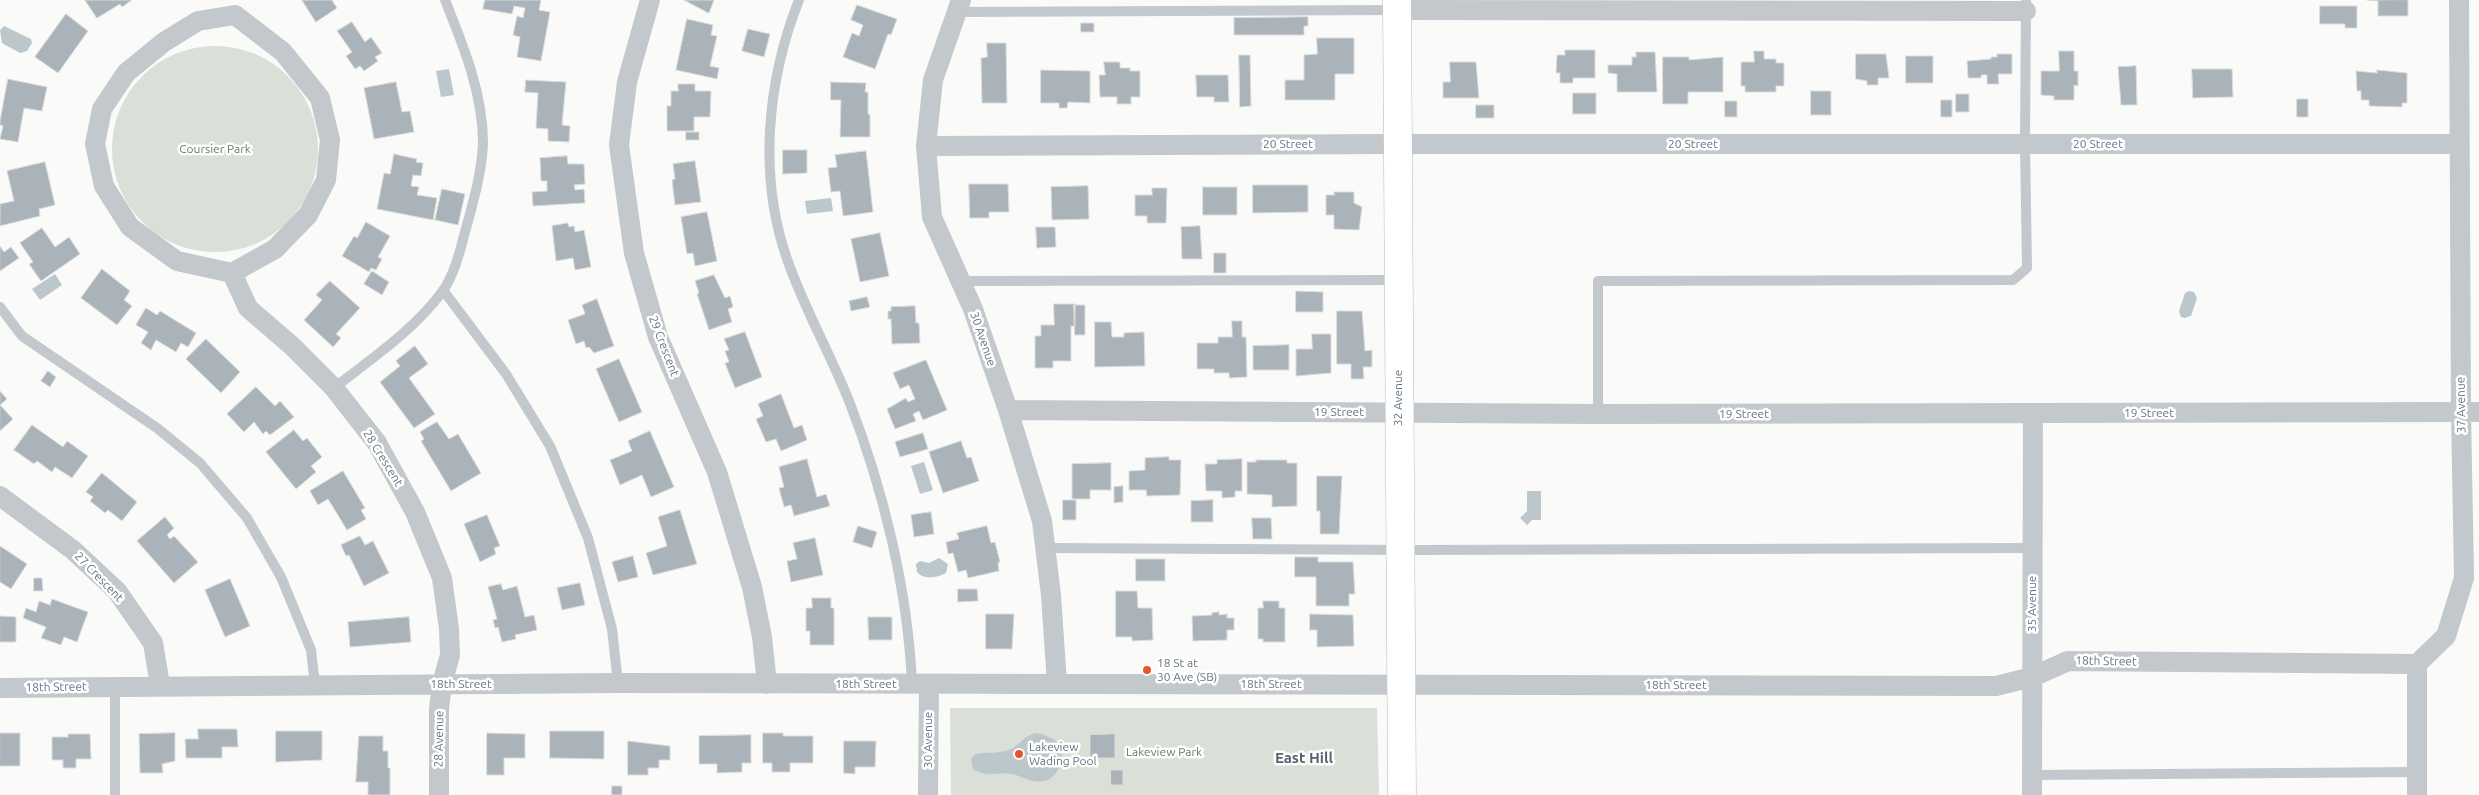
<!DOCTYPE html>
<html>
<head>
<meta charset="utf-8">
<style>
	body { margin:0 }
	canvas { display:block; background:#fafaf8 }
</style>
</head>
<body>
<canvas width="2479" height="795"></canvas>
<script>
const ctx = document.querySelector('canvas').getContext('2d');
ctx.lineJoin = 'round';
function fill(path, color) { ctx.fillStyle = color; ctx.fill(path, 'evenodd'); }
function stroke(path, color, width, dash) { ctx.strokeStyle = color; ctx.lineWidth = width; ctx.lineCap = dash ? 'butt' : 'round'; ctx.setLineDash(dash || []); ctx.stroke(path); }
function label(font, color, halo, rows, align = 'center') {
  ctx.font = font + ' Ubuntu,sans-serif'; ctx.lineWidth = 5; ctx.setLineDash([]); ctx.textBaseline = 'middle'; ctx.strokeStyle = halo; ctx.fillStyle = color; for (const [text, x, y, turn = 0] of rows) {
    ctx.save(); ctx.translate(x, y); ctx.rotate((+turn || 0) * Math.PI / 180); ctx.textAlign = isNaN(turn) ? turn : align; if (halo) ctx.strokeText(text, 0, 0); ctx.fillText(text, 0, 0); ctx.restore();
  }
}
fill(new Path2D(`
	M112 149a103 103 0 1 1 206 0a103 103 0 1 1-206 0Z
	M950,708h427l2,87h-428z`), '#dadfd7');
fill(new Path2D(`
	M4,26l27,13 1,4 -5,8 -7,2 -18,-10 -2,-13z
	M449,69l5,26 -13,2 -5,-26z
	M831,198l2,13 -26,3 -2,-13z
	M55,274l7,11 -22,15 -8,-11z
	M2189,291l5,1 3,6 -6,18 -6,2 -4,-1 -2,-6 6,-18z
	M924,462l9,28 -13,4 -9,-28z
	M1527,491h14v29h-9l-5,5 -7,-7 7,-7z
	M939,558l9,6 -2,9c-9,5 -22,7 -29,-1l-1,-8 4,-3 9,2z
	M1037,733c8,2 19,5 23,14 5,13 -2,31 -16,34 -13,3 -22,-6 -34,-7 -15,-2 -23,4 -37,-5l-2,-10 4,-5c11,-2 26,0 36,-5 10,-5 13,-14 26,-16z`), '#bbc7cb');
const building = new Path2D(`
	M85,0h47l-10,7 -2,-3 -23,14z
	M302,0h30l5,8 -21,14z
	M485,0h56l-2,10 11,2 -9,49 -24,-4 3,-20 -7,-2 4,-19 6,2 2,-10 -11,-2 -2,8 -29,-5z
	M684,0h30l-5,13z
	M2408,0v16h-30v-15l-11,-1z
	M857,5l40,14 -6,16 -3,-1 -13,35 -32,-12 9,-24 7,3 4,-11 -12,-5z
	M2320,6h37v22h-12v-4h-25z
	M66,14l22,17 -30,42 -23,-16z
	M1308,17v9h-4v9h-70v-17z
	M687,19l26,6 -2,10 6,1 -7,30 9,2 -2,11 -41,-9z
	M352,22l13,20 6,-5 11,16 -7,4 3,4 -14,10 -4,-5 -5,3 -9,-13 6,-4 -15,-21z
	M1081,23h13v9h-13z
	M748,29l22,5 -6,23 -22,-6z
	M1317,38h37v36h-19v26h-50v-20h19v-25l13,-1z
	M987,43h19l1,60h-25l-1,-45 6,-1z
	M1565,50h30v28h-22v5h-13v-10h-4l1,-18h8z
	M1754,51h10v8h12v4h8v23h-8v6h-31v-6h-4v-24h13z
	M2059,51h15v20h4v15l-4,-1v15h-20v-4l-13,-1v-24h18z
	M1636,52h19l2,40h-40v-18l-9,-1v-8h24v-8h4z
	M1856,54h30l3,24h-11v7h-11v-4l-11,-2z
	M1997,54h15v20h-14l1,10h-12v-9h-6v3h-13l-1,-17 24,-2v-2h6z
	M1239,55h11l1,51 -11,1z
	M1906,56h27v27h-27z
	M1663,57h26v3l34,-3v35h-35v12h-25z
	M1104,62h16v6h10v3h10v26h-9v7h-14v-7h-17l-1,-22h6z
	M1450,62h26l3,36h-36v-16h7z
	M2136,66l1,39h-16l-3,-38z
	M2192,69h40l1,28 -40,1z
	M1041,70l49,1v32l-22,-1 -1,6h-8v-5h-18z
	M2377,70l30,3v30h-5v4l-33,-1v-6h-8v-9h-4l-1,-20 21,2z
	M1196,75h32l1,27h-15v-5h-17z
	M8,79l39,8 -5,24 -18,-3 -6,34 -18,-3 3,-13 -3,-1v-4z
	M526,80l40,2 -4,43 8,1 -1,16 -21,-1v-12l-12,-1 2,-35 -13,-1z
	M396,82l6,30 8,-1 4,21 -40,7 -10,-51z
	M831,82l35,1 -1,9h3v22l2,1v22h-30l1,-37h-10z
	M678,84h17v7h16l-1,26h-16v14h-27v-25h4v-15h7z
	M1811,91h20v24h-20z
	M1573,93h23v21h-23z
	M1956,94h13v18h-13z
	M2297,99h11v18h-11z
	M1941,100h11v17h-11z
	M1725,101h12v16h-12z
	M1476,105h18v13h-18z
	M686,132h13v8h-13z
	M783,150h24v23l-24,1z
	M866,151l7,61 -30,4 -3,-25 -9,1 -3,-24 9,-1 -2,-12z
	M394,154l23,5 -1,3 7,1 -2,13 -8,-1 -2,11 8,1 -2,8 20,3 -4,22 -56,-11 7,-36 6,1z
	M567,156l1,8h16l1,20 -11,1 1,5 9,-1 1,14 -52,3 -1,-14 15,-1v-10h-6l-1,-23z
	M695,161l6,41 -26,3 -3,-25 3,-1 -2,-15z
	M45,162l10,43 -16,4 1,7 -40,10v-22l14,-3 -7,-30z
	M969,184h39l1,28h-20v6h-19z
	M1253,185h55v27l-55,1z
	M1088,186l1,33 -37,1 -1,-33z
	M1203,187h34v28h-34z
	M1152,188h15l-1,35h-19v-7h-12v-21h17z
	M442,189l23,5 -7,31 -23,-5z
	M1334,192h20v11l8,4 -3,23 -25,-1v-14h-8v-20h8z
	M707,212l10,49 -22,5 -2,-13 -6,1 -6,-37z
	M366,222l24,14 -12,21 4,2 -6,11 -5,-2 -2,4 -27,-16 12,-20 3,2z
	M568,223l1,4 5,-1 1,6 9,-2 7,37 -16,3 -2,-12 -17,3 -4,-35z
	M1200,226l2,33h-20l-1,-32z
	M1036,227h19l1,20 -19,1z
	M42,228l13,19 14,-10 11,17 -39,27 -12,-17 4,-2 -13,-19z
	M880,233l9,43 -29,6 -9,-43z
	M0,246l4,6 7,-5 8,11 -19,13z
	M1214,253h12v20h-12z
	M102,269l28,22 -6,9 8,6 -15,19 -36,-27z
	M372,271l17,11 -7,13 -18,-11z
	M714,275l11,23 5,-2 3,11 -5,2 4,13 -23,8 -12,-36 2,-1 -4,-12z
	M330,281l30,27 -24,26 5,4 -8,9 -29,-27 18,-20 -6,-5z
	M1296,291l27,1v20h-27z
	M867,297l3,10 -19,4 -2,-10z
	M597,299l17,47 -20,7 -5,-6 -3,1 -2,-7 -8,3 -8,-24 17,-6 -3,-9z
	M1054,304h21v22h-4v35h-18v7h-18v-32h6v-11h13z
	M1074,305h11v30h-10z
	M915,306l1,17h3l1,20 -28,1 -1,-25h-3v-8h3v-4z
	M146,308l11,7 3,-4 36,22 -8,14 -7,-4 -5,9 -20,-12 -5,10 -10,-7 7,-11 -12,-7z
	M1337,311h25l3,40 7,-1v17h-9l1,12h-13v-15h-14z
	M1232,321h10v16h4l1,40 -18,1v-5h-15v-4h-17v-26h21v-6h14z
	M1095,322h16l1,15h12v-4l20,-1 1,34 -50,1z
	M745,332l17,45 -27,11 -10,-25 4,-1 -4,-11 4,-1 -5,-11z
	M1312,334h19v39l-35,3v-27h16z
	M206,339l34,33 -19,21 -35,-34z
	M1289,345v25h-36v-24z
	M415,346l13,18 -19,14 26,36 -21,14 -34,-46 20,-16 -4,-5z
	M619,359l23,53 -23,10 -23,-53z
	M926,360l21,50 -24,10 -4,-9 -6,3 3,7 -21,8 -8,-20 19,-11 2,4 7,-3 -6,-14 -9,4 -7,-16z
	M48,371l8,6 -6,10 -9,-6z
	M256,387l19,19 5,-5 14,16 -24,18 -4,-4 -3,3 -9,-12 -10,10 -17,-18z
	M0,391l7,8 -7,6 13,14 -13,12z
	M781,394l13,34 8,-3 5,15 -26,11 -5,-12 -10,3 -10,-23 7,-3 -5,-12z
	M437,422l12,17 9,-5 23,39 -30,18 -30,-50 3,-2 -4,-7z
	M32,425l31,22 4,-6 21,15 -16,22 -17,-11 -3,5 -15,-11 -3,3 -20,-14z
	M294,430l9,11 4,-3 15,19 -11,9 5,6 -20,17 -30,-37z
	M650,431l24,56 -23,10 -9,-22 -22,10 -10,-25 22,-9 -4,-10z
	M923,433l5,16 -28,8 -5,-15z
	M961,441l6,17 4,-1 8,24 -36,12 -14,-41z
	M1169,457v3h12l-1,35 -33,1 -1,-6h-17v-19l16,-1v-12z
	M807,459l10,38 9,-3 4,12 -36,10 -3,-11 -7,2 -5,-19 5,-1 -5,-20z
	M1242,459v32h-7v6l-13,1v-7h-16l-1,-27h12v-4z
	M1256,460h31v3h10v43l-25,1v-12l-25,-1v-32h9z
	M1111,463v27h-21v9h-18v-35z
	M343,471l22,37 -4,2 5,9 -19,11 -19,-31 -10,6 -8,-14z
	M102,473l35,29 -15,19 -14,-11 -3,3 -15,-12 3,-4 -7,-5z
	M1317,476h25l-3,58h-19v-23h-3z
	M1123,486v16l-9,1v-16z
	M1063,500h13v20h-13z
	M1213,500v22h-22v-21z
	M680,510l17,54 -44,11 -7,-22 21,-7 -9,-29z
	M931,512l3,22 -20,3 -3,-22z
	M487,515l13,31 -6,2 2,6 -16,8 -16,-38z
	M165,517l9,11 -7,7 3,4 4,-3 24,26 -24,21 -37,-42z
	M1252,518h19l1,21h-19z
	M858,526l19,6 -5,16 -19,-6z
	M987,526l4,17 4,-1 5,20 -2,1 1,8 -31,7 -2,-8 -8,2 -5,-19 -5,1 -2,-12 13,-3 -2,-6z
	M360,536l5,9 8,-4 16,32 -25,13 -15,-31 -3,1 -5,-11z
	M815,538l8,37 -32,7 -4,-21 10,-2 -4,-16z
	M0,546l27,18 -16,25 -11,-7z
	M633,556l5,21 -20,5 -6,-20z
	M1295,557h23v5h35l2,32h-6v12h-33v-29h-21z
	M1136,559h29v22h-29z
	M34,578h8l1,13h-9z
	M230,579l20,47 -25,11 -20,-47z
	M580,583l5,22 -23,5 -5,-22z
	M501,584l2,6 14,-4 8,31 9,-2 3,15 -22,5 1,4 -14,3 -4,-15 -3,1 -2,-8 4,-1 -9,-32z
	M958,589h19l1,12 -20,1z
	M1116,591h21l1,17h14l1,32 -21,1v-4h-16z
	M812,598h19v10h3v37h-24v-14h-4v-23h6z
	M52,599l36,13 -11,30 -13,-5 -3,8 -20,-7 5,-11 -23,-9 3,-10 10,4 3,-11 11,4z
	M1263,601h16v7h6v34h-22v-3h-5v-31h5z
	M1219,612v3l8,-1v4h7v12h-7v10l-34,1 -1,-25 20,-1v-2z
	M986,614h28l-2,35h-26z
	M1310,614l43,1 1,31 -37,1v-17h-7z
	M0,616l16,1v25h-16z
	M409,617l2,25 -61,5 -2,-25z
	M868,617h24v23h-23z
	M198,729h39l1,18h-16v11h-36l-1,-19h13z
	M276,731h46v29l-46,2z
	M550,731h54v28l-54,-1z
	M0,733h20v33h-20z
	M175,733v28l-13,3 1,9h-23l-1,-39z
	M487,733l38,1v24h-21v17h-17z
	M763,733h20v3h30v27h-23v9h-18v-9h-9z
	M68,734h22l1,25h-15v9h-13v-8h-11v-23h16z
	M1115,734v24h-25v-23z
	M751,735v28h-9v9l-25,1v-9h-18v-28z
	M359,736h24v15h5v17h2v27h-22v-13h-12z
	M628,741l42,5v14h-11v8h-11v7h-20z
	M844,741h32l-1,26h-20v7l-11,-1z
	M1111,770h12v15h-12z
	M612,786h10v9h-10z`);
fill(building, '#aab3b9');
stroke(building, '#dcdcda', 1);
const secondary = new Path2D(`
	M1397,0l5,795`);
stroke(secondary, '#b3babf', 29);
stroke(new Path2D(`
	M799,0c-32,81 -41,176 -12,259 17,49 43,94 62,142 34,87 59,189 63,283
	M957,12l439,-2
	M960,281l437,-1
	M443,290l63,84 44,72 38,92 24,91 6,54
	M0,307l22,29 135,92 43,35 47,55 34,59 30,73 4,35
	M334,388c38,-30 79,-57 108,-96 12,-16 18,-41 23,-60 8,-29 17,-60 18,-89 0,-50 -20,-98 -38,-143
	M1598,414v-133l415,-1 14,-12 -2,-124 1,-144
	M1046,548l371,2 616,-2
	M2032,775l385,-3
	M115,795v-109`), '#c3c8cc', 10);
stroke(new Path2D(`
	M650,0l-23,82 -8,63 15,108 24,84 59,135 35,115 10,50 5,47
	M961,0l-28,80 -7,66 6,71 41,92 35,101 34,111 9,74 6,89
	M1397,10l629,1
	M235,15l48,37 37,46 10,42 -4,40 -18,35 -33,34 -43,24 -55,-12 -47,-34 -26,-41 -9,-42 7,-35 24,-36 38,-31 34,-21z
	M926,146l472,-2h1061
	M232,273l16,35 44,38 42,42 43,55 38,69 27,66 7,51 1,26 -8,29 -3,25v86
	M1008,410l590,4 881,-2
	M0,496l73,54 44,41 36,52 7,42
	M0,688l618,-5 1378,3 36,-9 36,-16 349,3
	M928,795l1,-111
	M2032,795l1,-382
	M2417,795v-131l29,-28 18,-58 -3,-166 -2,-412`), '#c3c8cc', 20);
stroke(secondary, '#fff', 28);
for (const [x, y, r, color] of [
	[1147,670,5,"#e4572e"],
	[1019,754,5,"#e4572e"]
]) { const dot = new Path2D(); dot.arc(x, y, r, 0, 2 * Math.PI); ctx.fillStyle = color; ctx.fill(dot); stroke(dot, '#fff', 2); }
label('12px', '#657683', '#fff', [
	["20 Street",1288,144],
	["20 Street",1693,144],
	["20 Street",2098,144],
	["30 Avenue",983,339,71],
	["29 Crescent",664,346,69],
	["32 Avenue",1398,398,-90],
	["37 Avenue",2461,405,-91],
	["19 Street",1339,412],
	["19 Street",2149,413],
	["19 Street",1744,414],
	["28 Crescent",383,458,58],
	["27 Crescent",99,577,46],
	["35 Avenue",2032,604,-90],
	["18th Street",2106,661,1],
	["18th Street",461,684],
	["18th Street",866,684],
	["18th Street",1271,684],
	["18th Street",1676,685],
	["18th Street",56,687,-1],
	["28 Avenue",439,739,-89],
	["30 Avenue",928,740,-90]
]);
label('12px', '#687a64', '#fff', [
	["Coursier Park",215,149],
	["Lakeview Park",1164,752]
]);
label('12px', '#657683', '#fff', [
	["18 St at",1157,663],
	["30 Ave (SB)",1157,677],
	["Lakeview",1029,747],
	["Wading Pool",1029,761]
], 'left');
label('bold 15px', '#57646e', '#fff', [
	["East Hill",1304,758]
]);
</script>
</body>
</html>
